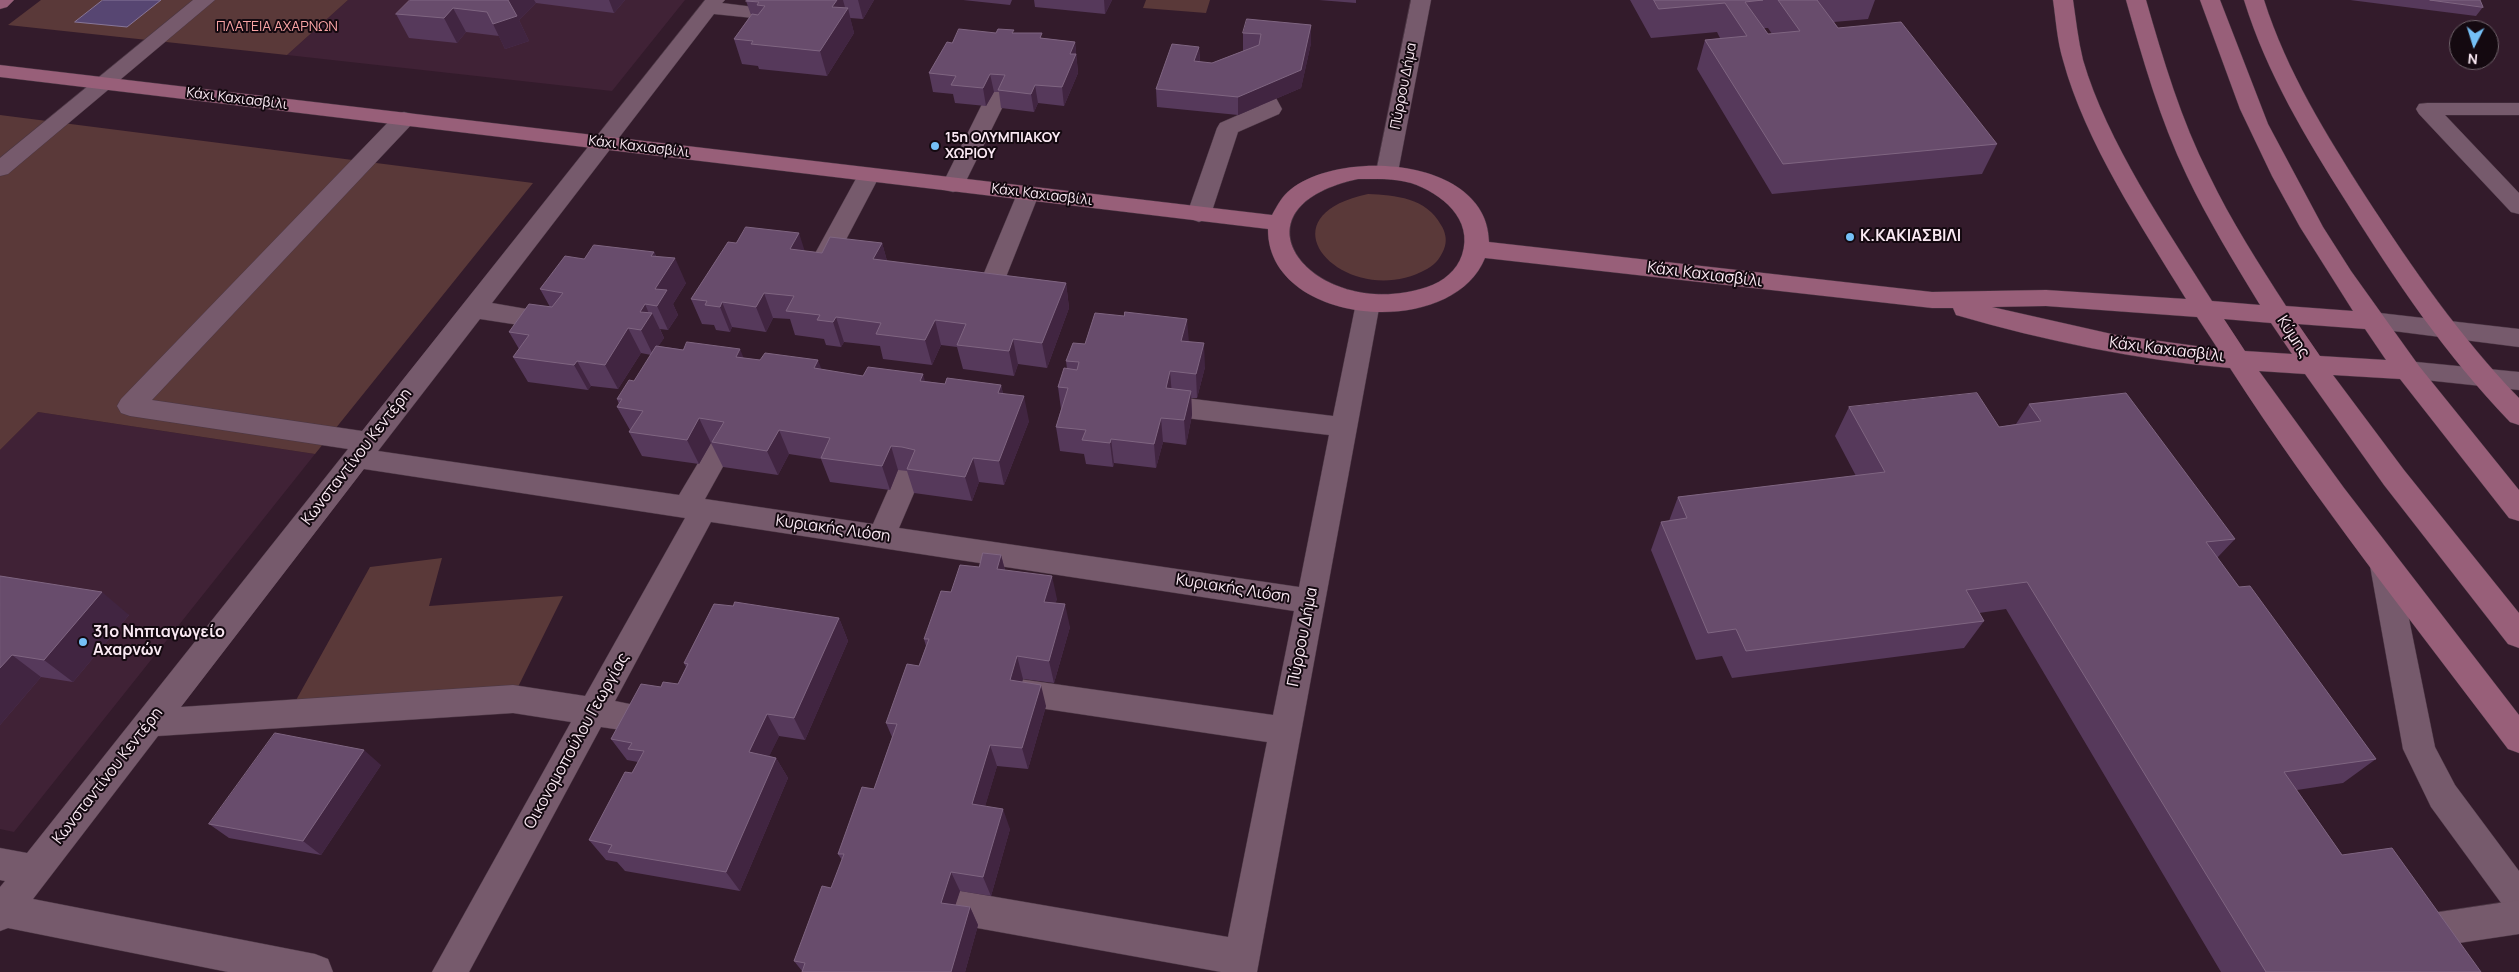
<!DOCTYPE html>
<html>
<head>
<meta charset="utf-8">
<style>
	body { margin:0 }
	#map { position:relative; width:2519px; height:972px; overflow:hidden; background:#331b2b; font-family:Manrope,sans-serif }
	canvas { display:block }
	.north { position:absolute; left:2449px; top:20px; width:50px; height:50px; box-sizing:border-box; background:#140910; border:1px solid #70636b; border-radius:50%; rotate:185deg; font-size:14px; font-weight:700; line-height:20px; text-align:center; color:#fae9f3 }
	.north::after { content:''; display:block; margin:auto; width:18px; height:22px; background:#75c0f6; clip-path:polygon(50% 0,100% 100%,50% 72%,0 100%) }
</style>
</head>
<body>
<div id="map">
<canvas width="2519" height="972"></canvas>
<div class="north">N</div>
</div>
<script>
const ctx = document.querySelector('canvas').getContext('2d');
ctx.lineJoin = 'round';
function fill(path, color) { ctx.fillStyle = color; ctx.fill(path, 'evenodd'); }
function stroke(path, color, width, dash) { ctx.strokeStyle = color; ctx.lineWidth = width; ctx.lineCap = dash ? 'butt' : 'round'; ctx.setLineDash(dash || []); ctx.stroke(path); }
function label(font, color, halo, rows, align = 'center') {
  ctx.font = font + ' Manrope,sans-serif'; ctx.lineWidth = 4; ctx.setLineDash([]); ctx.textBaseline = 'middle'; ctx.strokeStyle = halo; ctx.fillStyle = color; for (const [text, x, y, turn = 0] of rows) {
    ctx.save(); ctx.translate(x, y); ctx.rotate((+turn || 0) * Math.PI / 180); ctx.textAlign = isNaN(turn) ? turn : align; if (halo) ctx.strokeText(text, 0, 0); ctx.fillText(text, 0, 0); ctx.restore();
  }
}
fill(new Path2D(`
	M348,0h337l-73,91 -325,-36z
	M38,412l277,42 -301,378 -14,-3v-379z`), '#402236');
fill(new Path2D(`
	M41,0h307l-61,55 -279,-30z
	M1146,0h64l-4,13 -63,-5z
	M0,115l533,68 -218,271 -277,-42 -38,38z
	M1368,194c27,1 59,4 73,31 4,6 6,14 4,21 -3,10 -9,18 -18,23 -78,44 -173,-51 -59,-75z
	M442,558l-13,48 134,-10 -47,95 -221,11 75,-135z`), '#5a3939');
const water = new Path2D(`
	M103,0h58l-34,27 -52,-5z`);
fill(water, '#574672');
stroke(water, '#879', 1);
const lane = new Path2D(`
	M2427,103h92v12h-74l74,78v21l-8,-2 -92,-98 -3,-5 3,-5z
	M2383,548l10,4 4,8 38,187 20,38 64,86v45l-12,-5 -76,-104 -28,-58 -34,-189 4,-8z`);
const street = new Path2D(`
	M193,0h22l-207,174 -8,2v-18z
	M705,0h20l-3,3 48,6 3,4 -3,4 -7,2 -49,-5 -222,289 75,13 3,6 -3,6 -9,3 -78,-12 -102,132 301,44 34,-57 9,-3 9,3 4,7 -30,54 168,25 26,-59 10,-4 10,4 4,7 -24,56 400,59 30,-152 -160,-19 -9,-3 -4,-7 4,-7 9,-3 164,20 23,-113 3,-6 9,-2 9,2 3,6 -123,669h-36l-266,-48 -12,-5 -5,-12 5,-12 12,-5 273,47 39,-195 -248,-37 -11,-3 -4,-10 4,-10 11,-3 254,36 21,-104 -583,-89 -96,179 44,9 5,10 -5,10 -11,4 -47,-7 -132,245h-37l139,-250 -58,-9 -355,23 -125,163 282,55 13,5 5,13h-105l-220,-44 -8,3v-44l5,-6 -5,-1v-32l27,5 321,-404 -218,-33 -9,-3 -4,-7 4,-7 275,-285 8,-2 8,2 3,5 -3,5 -260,276 210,31zM364,469l321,49 -100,178 -72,-11 -332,22z
	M1411,0h20l-33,172 -3,5 -8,2 -8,-2 -3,-5z
	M999,86l7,2 4,4 -46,93 -3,5 -8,2 -8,-2 -3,-5 46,-93 4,-4z
	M1268,97l8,1 6,11 -3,5 -41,18 -27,82 -4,5 -8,3 -8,-3 -4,-5 30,-86 3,-5 39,-17 -2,-3 3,-5z
	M869,168l8,2 3,5 -50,95 -4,6 -8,2 -8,-2 -4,-6 52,-95 3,-5z
	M1028,187l8,2 3,5 -41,103 -3,6 -9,2 -9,-2 -3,-6 43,-103 3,-5z
	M2371,312l148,17v18l-157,-20 -3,-6 3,-6z
	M2406,361l113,11v18l-122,-13 -4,-7 4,-7z
	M2519,900v34l-107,16 -12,-5 -5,-12 5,-12 12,-5z`);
const secondary = new Path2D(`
	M0,0h14l-7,7 -7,2z
	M2053,0h20c3,20 5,40 10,60 24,82 83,168 129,241l48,4c-26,-43 -52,-85 -73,-129 -27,-56 -44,-116 -61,-176h20c17,59 35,120 63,175 22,46 50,89 77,131l67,5 -53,-84 -28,-51 -32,-67 -40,-109h20l48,124 55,103 28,44 68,95 100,124v31l-10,-3 -109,-139 -67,-4 71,95 115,143v35l-11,-4 -124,-159 -79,-111 -46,-3 85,117 175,227v38l-11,-4c-94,-125 -193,-249 -278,-381 -93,-8 -184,-27 -274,-53l-3,-7h-21l-447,-50c-33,83 -218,68 -217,-29l-1268,-152v-12l1272,150c5,-9 10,-19 18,-25 52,-42 198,-32 199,52l443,50 114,-2 140,9c-44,-72 -101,-157 -123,-239 -6,-20 -7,-40 -10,-60zM1358,179c17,0 36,-1 53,4 30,10 63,36 51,72 -5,15 -19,27 -35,32 -111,37 -207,-78 -69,-108zM2046,306l151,11 21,32 -102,-14 -124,-28zM2224,319l47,4 21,31 -47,-3zM2298,324l67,5 21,31 -66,-4z
	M2244,0h20c23,72 62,134 102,197 47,72 94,140 153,201v27l-9,-3c-66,-69 -113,-139 -163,-219 -41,-65 -80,-129 -103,-203z`);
stroke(lane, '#4b3744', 1);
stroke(street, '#4b3744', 1);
stroke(secondary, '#4b3744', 1);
fill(lane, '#765a6c');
fill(street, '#765a6c');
fill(secondary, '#985f79');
fill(new Path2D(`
	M410,0h215l-11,13 -78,-10 -17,17 10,21 -24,8 -6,-13 -33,-4 -9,11 -48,-5 -13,-24z
	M747,0h127l-11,19 -13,-1 4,15 -27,43 -68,-7 -1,-3 -16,-2 -8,-25 17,-24 -5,-14z
	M963,0h49l-2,5z
	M1034,0h78l-7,14 -70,-7z
	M1319,0h37v3z
	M1630,0h245l-7,19 -34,3 4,6 159,116 -15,30 -210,20 -75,-125 8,-29 15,-2 -3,-6 -66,6zM1764,28h4l4,6h-4z
	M2350,0h130l3,7 -7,9z
	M1311,25v18l-10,45 -63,27 -81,-8 -1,-18 43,-42 1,15 12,1 31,-12v-18z
	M996,33h18l29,5 32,4 3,31 -14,33 -26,-3 -4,9 -33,-4 -2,-16h-5l-8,14 -31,-3 -2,-9 -20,-2 -4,-19 23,-30z
	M736,243l86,10 60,-10 5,18 179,22 3,25 -22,60 -29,-4 -4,12 -51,-7 -6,-22 -16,-2 -9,20 -49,-6 -3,-13 -36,-4 -3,5 -15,-2 -2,-6 -29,-4 -5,-16 -17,-1 -7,14 -34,-5 -2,5 -14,-2 -2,-5 -12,-1 -11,-25z
	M654,252l2,4 30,27 -13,21 5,11 -10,15 -8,-1 4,9 -6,8 86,12 119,18 62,5 20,3 56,1 2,9 26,27 -25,64 -25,-3 -7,19 -58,-8 -7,-22 -9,-1 -8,20 -60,-8 -9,-23 -32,-5 -11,21 -55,-8 -12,-24 -12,21 -57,-8 -13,-24 1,-2 -13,-23 2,-3 -2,-5 17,-18 17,-26 -10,-2 -23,36 -27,-3 -3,4 -60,-8 -15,-25 6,-8 -10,-17 41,-25 -10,-18 44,-30z
	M1189,341l16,26 -8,31h-6l1,17 -6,30 -23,-3 -7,26 -42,-5 -1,4 -27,-3 -2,-10 -24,-3 -4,-24 5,-18 -3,-22 9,-18 -1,-8 19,-17z
	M2029,404l206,135 -18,19 22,29 137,172 -33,24 -46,7 45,65 139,117h-260l-215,-363 -27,4 5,8 -20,27 -232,30 -10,-22 -26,4 -45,-110 10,-28 8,-1 9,-24 178,-21 -21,-40 14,-29 150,20 17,-3z
	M1001,555l4,15 52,29 -2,4 15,24 -16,56 -31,-4 -1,3 24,24 -18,63 -31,-3 -12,40 25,23 -19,67 -31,-5 -5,14 15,2 8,18 -13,47h-163v-1l-8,-10 37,-73 11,-28 -4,-6 36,-65 18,-52 -6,-14 33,-57 7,-20 -2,-7 27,-47 28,-25z
	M0,576l129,39 -56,67 -32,-5 -41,48z
	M839,618l9,23 -43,99 -26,-4 -10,20 7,2 12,20 -48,113 -115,-20 -8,-9 -11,-2 -17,-20 43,-67 6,-11 -11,-2 -16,-21 50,-52 17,-3 8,-17 -2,-4z
	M381,765l-60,90 -92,-17 -20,-14z`), '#56395b');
fill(new Path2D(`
	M507,0h27l2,3 -17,17 10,21 -24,8 -12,-25z
	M609,0h16l-11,13z
	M837,0h6l3,11 2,-3 6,25 -27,43 -7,-25 12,-44z
	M858,0h16l-11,19z
	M1104,0h8l-7,14z
	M453,8l13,24 -9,11 -13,-25z
	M1311,25v18l-10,45 -63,27v-18z
	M1075,42l3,31 -14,33 -2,-19 8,-33z
	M1199,47l1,18 -6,-4z
	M990,74l4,18 -8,14 -3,-18z
	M1035,85l3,18 -4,9 -3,-18z
	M799,233l8,25 -17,-9z
	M882,243l7,25 -16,-9z
	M654,252l10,23 11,-17 11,25 -13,21 5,11 -10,15 -11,-24 -6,-50z
	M1066,283l3,25 -22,60 -5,-25z
	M764,293l9,25 -7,14 -10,-25z
	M722,302l10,25 -2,5 -10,-25z
	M645,304l5,12 2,-3 12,25 -11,17 -12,-25 -1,-18z
	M836,317l8,25 -3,5 -8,-25z
	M1187,319l2,24 -8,-2z
	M935,320l6,25 -9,20 -7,-25z
	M628,328l13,25 -23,36 -13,-24z
	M1013,339l5,25 -4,12 -5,-25z
	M1204,343l1,24 -8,31 -1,-24z
	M740,349l10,25 -14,-17z
	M818,360l9,24 -13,-16z
	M577,361l14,25 -3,4 -14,-25z
	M1170,371l2,24 -6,-7z
	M923,374l7,25 -10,-18z
	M1001,385l5,25 -8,-17z
	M1191,391l1,24 -6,30 -2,-25z
	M1024,396l5,25 -25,64 -5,-24z
	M699,418l12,25 -12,21 -12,-24z
	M1161,418l2,24 -7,26 -2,-24z
	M779,430l10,24 -11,21 -11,-24z
	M1111,439l3,24 -1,4 -3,-24z
	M891,446l7,24 -8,20 -8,-24z
	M973,458l6,24 -7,19 -7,-24z
	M1001,555l6,23 -10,-9z
	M1052,576l5,23 -8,26 -5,-23z
	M102,592l27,23 -56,67 -29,-22z
	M1065,604l5,23 -16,56 -5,-22z
	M839,618l9,23 -43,99 -11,-22z
	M12,655l29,22 -41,48v-57z
	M1017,656l6,23 -7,23 -6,-22z
	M1041,685l5,21 -18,63 -6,-21z
	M767,714l12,22 -18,37 -12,-21z
	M990,745l7,21 -17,58 -8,-20z
	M364,750l17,15 -60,90 -18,-14z
	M776,758l12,20 -48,113 -14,-19z
	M1003,809l7,20 -19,67 -8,-19z
	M951,872l9,19 -10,31 -9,-19z
	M970,907l8,18 -13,47h-14z`), '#412541');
const building = new Path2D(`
	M410,0h98l9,16 -24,8 -6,-12 -34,-4 -9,10 -48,-4z
	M747,0h90l-5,7 16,1 -28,43 -69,-7 2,-3 -19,-2 18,-25 6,1 7,-9 -8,-1 2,-3 -13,-1z
	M1654,0h109l-18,2 23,32 32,-3 -22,-31h39l21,28 63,-6 96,122 -214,20 -78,-124 42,-4 -22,-33 -66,6z
	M2430,0h50l3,7z
	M1247,19l64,6 -10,45 -63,27 -82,-8 16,-45 27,3 -5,14 18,2 47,-18 2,-11 -18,-1z
	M959,29l37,4 2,-4 16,1 -2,3h30l-2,5 35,4 -5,12h6l-14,33 -27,-2 -4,9 -33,-4 7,-15 -15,-1 -7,14 -32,-3 5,-9 -27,-3 18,-31 5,1z
	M746,227l53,6 -9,16 32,4 8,-16 52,6 -9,16 193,24 -24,60 -29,-4 -4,12 -52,-6 9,-21 -31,-4 -10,20 -49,-6 5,-11 -45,-6 -3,5 -16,-2 3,-5 -34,-4 8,-15 -30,-3 -8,14 -34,-5 -2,5 -15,-2 2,-4 -16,-2 37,-57 8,1z
	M594,245l60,7 -3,4 24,2 -20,31 12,1 -10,16 -12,-2 -5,8 12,1 -11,17 -13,-2 -23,37 -28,-4 -3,4 -61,-8 16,-22 -20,-3 20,-28 23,3 11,-14 -23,-4 25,-33 19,3z
	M1125,312l62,7 -6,22 23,2 -8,31 -26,-3 -4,17 25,3 -7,29 -23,-2 -7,26 -43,-5 -1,4 -28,-3 4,-10 -30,-3 12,-39 -10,-1 6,-19 13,2 2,-8 -13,-1 7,-18 12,1 10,-31 29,3z
	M687,342l53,7 -4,8 24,3 5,-7 53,7 -4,8 49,8 5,-9 55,7 -3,7 25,3 2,-6 54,7 -3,8 26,3 -25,65 -26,-3 -8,19 -58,-8 8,-19 -13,-3 -11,-1 -9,20 -61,-8 9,-20 -51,-8 -12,21 -55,-9 12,-20 -25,-4 -12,22 -58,-8 14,-21 -26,-4 5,-8h-5l12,-19 5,1 22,-35 27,4z
	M1977,393l22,34 42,-6 -12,-17 97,-11 109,146 -29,3 33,45 11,-1 126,173 -92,13 58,83 50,-7 89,124h-215l-239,-390 -61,8 18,31 -238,30 -10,-22 -28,4 -47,-111 26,-4 -9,-21 207,-25 -36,-65z
	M983,553l18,2 -4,14 55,7 -8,26 21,2 -16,57 -32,-5 -7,24 31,5 -19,63 -32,-3 -18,59 31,5 -20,68 -32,-5 -10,31 29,4 -19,65h-149l3,-9 -11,-2 28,-75 9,2 13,-34h-6l24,-67 12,2 23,-65 -11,-1 21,-59 12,2 10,-27h-5l17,-48 10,1 9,-27 19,2z
	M0,576l102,16 -58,68 -32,-5 -12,13z
	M735,602l104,16 -45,100 -27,-4 -18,38 27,6 -50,114 -118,-20 4,-7 -23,-5 36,-68 7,1 12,-22 -16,-2 4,-6 -21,-4 30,-55 20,3 2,-5 15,2 10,-20 -4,-1 30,-59 19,2z
	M275,733l89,17 -61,91 -94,-17z`);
fill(building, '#684c6c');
stroke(building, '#7f6581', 1);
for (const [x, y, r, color] of [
	[935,146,5,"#75c0f6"],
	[1850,237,5,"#75c0f6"],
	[83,642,5,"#75c0f6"]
]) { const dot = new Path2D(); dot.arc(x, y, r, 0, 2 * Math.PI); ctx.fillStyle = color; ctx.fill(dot); stroke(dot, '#140910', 2); }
label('14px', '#faa4a5', '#140910', [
	["ΠΛΑΤΕΙΑ ΑΧΑΡΝΩΝ",277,27]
]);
label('14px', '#fae9f3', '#140910', [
	["Πύρρου Δήμα",1404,86,-79],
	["Κάχι Καχιασβίλι",237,99,7],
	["Κάχι Καχιασβίλι",639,147,7],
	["Κάχι Καχιασβίλι",1042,195,7]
]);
label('bold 14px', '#fae9f3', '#140910', [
	["15η ΟΛΥΜΠΙΑΚΟΥ",945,138],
	["ΧΩΡΙΟΥ",945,154]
], 'left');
label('bold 16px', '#fae9f3', '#140910', [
	["Κ.ΚΑΚΙΑΣΒΙΛΙ",1860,237],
	["31ο Νηπιαγωγείο",93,633],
	["Αχαρνών",93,651]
], 'left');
label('16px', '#fae9f3', '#140910', [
	["Κάχι Καχιασβίλι",1705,275,7],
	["Κύμης",2293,337,57],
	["Κάχι Καχιασβίλι",2167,350,7],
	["Κωνσταντίνου Κεντέρη",357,457,-52],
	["Κυριακής Λιόση",833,529,8],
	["Κυριακής Λιόση",1233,589,9],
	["Πύρρου Δήμα",1303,637,-79],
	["Οικονομοπούλου Γεωργίας",577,741,-61],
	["Κωνσταντίνου Κεντέρη",108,776,-52]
]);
</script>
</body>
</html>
